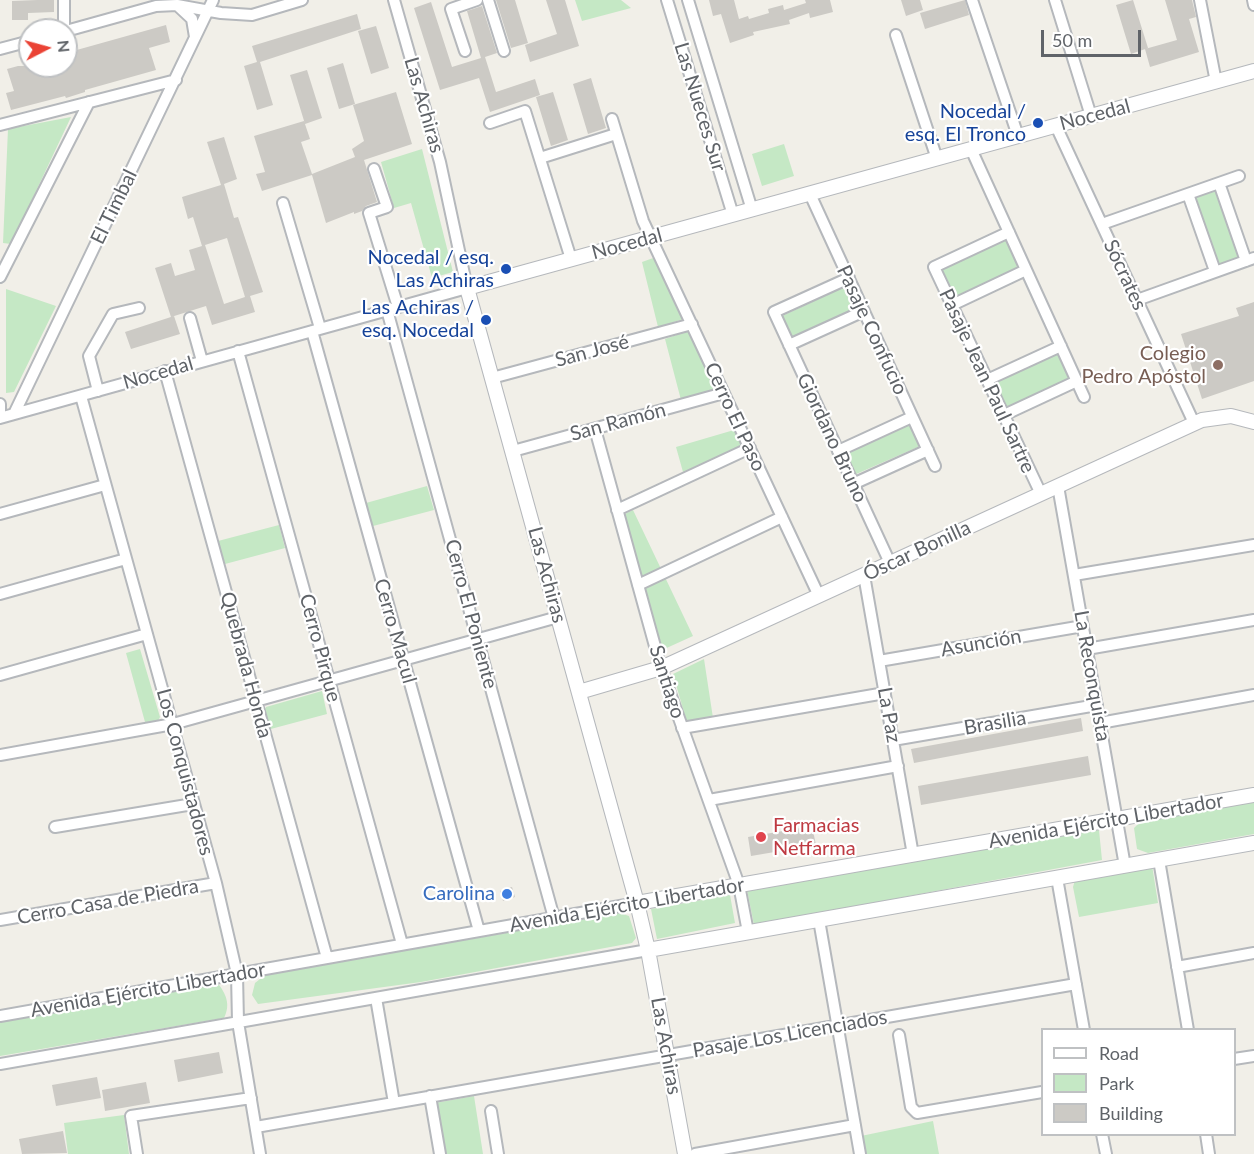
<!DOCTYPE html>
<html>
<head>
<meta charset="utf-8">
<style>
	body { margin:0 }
	#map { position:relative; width:1254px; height:1154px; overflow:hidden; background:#f1efe8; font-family:Lato,sans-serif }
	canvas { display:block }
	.legend { position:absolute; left:1041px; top:1028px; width:195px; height:108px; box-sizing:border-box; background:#fff; border:2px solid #bfc1c3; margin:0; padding:8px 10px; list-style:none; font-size:18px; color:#5f6368 }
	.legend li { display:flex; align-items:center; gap:12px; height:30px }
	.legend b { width:30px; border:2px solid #bfc1c3 }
	.north { position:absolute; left:18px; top:18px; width:60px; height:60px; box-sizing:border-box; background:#fff; border:2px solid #bfc1c3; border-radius:50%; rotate:84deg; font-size:16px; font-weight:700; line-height:24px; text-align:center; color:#5f6368 }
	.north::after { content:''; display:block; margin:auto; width:21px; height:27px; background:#ea4335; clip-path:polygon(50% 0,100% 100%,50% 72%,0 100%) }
	.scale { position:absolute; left:1041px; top:30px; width:100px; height:27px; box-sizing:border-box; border:3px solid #5f6368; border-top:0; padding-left:8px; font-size:18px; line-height:21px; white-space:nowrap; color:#5f6368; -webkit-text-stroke:4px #fff; paint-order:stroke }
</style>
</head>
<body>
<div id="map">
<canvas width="1254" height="1154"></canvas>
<ul class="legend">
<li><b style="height:8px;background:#fff"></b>Road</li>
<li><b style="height:16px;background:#c5e8c5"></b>Park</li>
<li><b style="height:16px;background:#cccac5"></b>Building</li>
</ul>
<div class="north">N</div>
<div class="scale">50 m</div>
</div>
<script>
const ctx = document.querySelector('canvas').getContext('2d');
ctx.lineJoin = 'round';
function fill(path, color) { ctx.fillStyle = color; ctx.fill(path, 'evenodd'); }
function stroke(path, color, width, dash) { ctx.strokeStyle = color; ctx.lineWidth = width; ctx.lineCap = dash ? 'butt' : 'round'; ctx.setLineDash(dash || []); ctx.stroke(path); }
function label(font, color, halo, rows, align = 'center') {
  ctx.font = font + ' Lato,sans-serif'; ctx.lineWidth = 4.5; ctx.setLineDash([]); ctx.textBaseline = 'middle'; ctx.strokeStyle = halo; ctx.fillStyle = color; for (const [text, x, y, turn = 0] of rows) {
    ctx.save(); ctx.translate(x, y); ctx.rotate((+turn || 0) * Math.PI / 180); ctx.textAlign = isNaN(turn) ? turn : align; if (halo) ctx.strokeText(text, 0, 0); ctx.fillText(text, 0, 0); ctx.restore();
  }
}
fill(new Path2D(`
	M575,0h46l10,8 -49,13z
	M71,117l-60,127 -8,-1 5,-114z
	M784,144l10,32 -32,10 -10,-32z
	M422,149l31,123 -21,6 -21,-75 -17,5 -13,-46z
	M1217,189l23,68 -23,8 -24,-68z
	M1006,237l12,27 -3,6 -58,27 -5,-2 -12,-26z
	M656,257l27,62 -25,8 -16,-65z
	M846,286l9,22 -65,31 -10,-22z
	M6,289l50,17 -42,86 -8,1z
	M688,331l28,59 -35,10 -16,-61z
	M1058,351l14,28 -66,32 -11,-29z
	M907,424l4,2 8,18 -1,3 -64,28 -9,-18 3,-6z
	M734,430l8,16 -59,26 -7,-25z
	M427,486l7,24 -61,16 -7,-23z
	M633,510l60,126 -33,15 -37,-136z
	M279,525l6,23 -60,16 -7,-23z
	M140,649l20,68 -2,4 -13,1 -19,-69z
	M704,659l9,59 -26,5 -14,-49z
	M322,691l5,23 -60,16 -5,-16 4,-7z
	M1254,800v34l-106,19 -11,-4 -3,-21 9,-9z
	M1099,830l3,30 -348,65 -7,-35z
	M1152,865l6,38 -79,14 -6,-30 2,-7z
	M730,895l5,28 -78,16 -6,-30z
	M620,913l9,3 7,22 -4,5 -211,39 -163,22 -6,-9 3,-12 10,-8z
	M217,982c9,12 14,22 7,36l-224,38v-34z
	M474,1096l9,58h-39l-9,-51z
	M124,1115l5,39h-61l-4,-31z
	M933,1121l6,33h-75l-3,-18z`), '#c5e8c5');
fill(new Path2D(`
	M37,0h17v12l-26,1v7h-16v-19z
	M496,0h19l13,43 -17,5z
	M546,0h19l14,46 -49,16 -5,-17 32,-11z
	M709,0h25l5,19 9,-3 1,3 20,-6 -1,-4 15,-4 1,5 22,-7 -1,-3h25l3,12 -23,6 -1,-5 -20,7 1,4 -37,8 1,3 -24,8 -9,-29 -8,2z
	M901,0h19l3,10 -17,6z
	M965,0l4,15 -44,14 -5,-16z
	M1133,0l15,48 -17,6 -15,-49z
	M1165,0h27l4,17 -7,2 10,33 -49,15 -5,-18 32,-9z
	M431,2l21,65 29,-9 -14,-47 15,-5 15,47 -12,4 11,35 39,-13 5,16 -50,17 -11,-34 -39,12 -26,-82z
	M357,14l4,15 -101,33 13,43 -16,5 -13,-44 13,-4 -5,-16z
	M166,25l4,17 -21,6 7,22 -71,20v2l-19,6 -1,-2 -54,14 -5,-17 8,-2 -7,-22 11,-3h48v-13z
	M376,26l13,42 -18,6 -13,-43z
	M343,63l12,41 -16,5 -12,-41z
	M307,70l15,48 -17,6 -15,-49z
	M591,78l15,50 -18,6 -15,-50z
	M396,92l16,52 -48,16 13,42 -11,4 -4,5 -8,3v-2l-28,11 -14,-48 -50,16 -6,-17 9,-2 -11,-36 50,-15 6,18 -9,3 11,32 43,-17 -3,-8 12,-8 -11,-36z
	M553,92l15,48 -17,6 -15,-49z
	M224,137l13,42 -13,5 10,34 4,-1 25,75 -13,4 5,16 -43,13 -6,-19 -35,11 -16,-49 16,-5 4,13 20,-6 -6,-20 13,-4 -9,-29 -5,2 -6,-22 39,-12 -14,-43zM227,238l18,59 -21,7 -19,-59z
	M1254,302v79l-52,18 -21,-65 58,-18 -3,-8z
	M174,316l6,18 -49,15 -6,-17z
	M1081,718l2,13 -169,32 -3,-14z
	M1088,756l3,19 -170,30 -3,-19z
	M812,826l4,19 -65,11 -3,-19z
	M512,887l3,10 -12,4 -3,-10z
	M219,1052l4,21 -45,9 -4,-22z
	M97,1077l4,21 -45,8 -4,-21z
	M146,1082l4,21 -45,8 -3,-21z
	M63,1131l4,22 -45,1 -3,-15z`), '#cccac5');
const minor = new Path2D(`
	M64,0v30
	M488,0l16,51
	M667,0l66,215
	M688,0l64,210
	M972,0l46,136
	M1055,0l36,116
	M1200,0l16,82
	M1253,0l1,5
	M177,5l15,14 3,18
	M66,31l90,-25 21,-1 44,8 31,2 50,-15
	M896,35l41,124
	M0,49l30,-8
	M465,51l-14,-42 26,-9
	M612,119l31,102 176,375
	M490,123l35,-12 46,148
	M0,125l176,-45
	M1056,126l138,297
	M971,149l113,248
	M540,158l76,-24
	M374,169l13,38 -18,6 29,94
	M1219,183l27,78
	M810,194l125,272
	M1188,194l27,77
	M283,203l37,125
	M1102,224l137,-48
	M1009,232l-75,35 107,227
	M0,277l89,-175
	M849,278l-75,34 116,251
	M1137,300l117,-42
	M952,305l74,-35
	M387,310l167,608
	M190,318l12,43
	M312,331l167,600
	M789,345l75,-34
	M238,351l164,593
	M165,371l162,587
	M492,378l200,-54
	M987,380l74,-34
	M98,391l-9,-35 24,-42 26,-6
	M81,396l135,487 21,91 1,48 22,132
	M0,404v14
	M14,414l199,-414
	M1004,415l73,-34
	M0,418l467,-130 -27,-126 -46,-162
	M595,429l66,239 78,217 9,47
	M513,451l211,-58
	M838,451l74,-34
	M853,484l75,-34
	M1058,486l67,380
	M617,510l133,-62
	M0,514l105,-29
	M864,575l49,280
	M1074,575l180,-30
	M638,585l144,-68
	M0,594l126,-35
	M1087,649l167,-29
	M879,661l204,-35
	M0,675l147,-41
	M1100,723l154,-28
	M682,728l203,-35
	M893,740l204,-35
	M0,755l173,-31 385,-107
	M709,800l189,-34
	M55,827l138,-23
	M1159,860l29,170
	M1057,878l27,152
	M0,920l216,-37
	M819,920l41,234
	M1177,967l77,-14
	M376,998l18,105
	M0,1016l637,-113
	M899,1035l12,72 6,6 125,-21
	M1234,1059l20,-3
	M0,1064l648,-114
	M430,1096l10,58
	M491,1111l7,43
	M256,1127l820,-143
	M1102,1134l4,20
	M1206,1134l3,20
	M137,1154l-6,-38 120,-18
	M695,1154l160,-29`);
const tertiary = new Path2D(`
	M579,692l82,-24 541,-248 29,-4 23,6
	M637,903l617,-108
	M648,950l606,-107
	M685,1154l-37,-204 -11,-47 -170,-615 787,-217`);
stroke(minor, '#b5b8bc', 14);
stroke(tertiary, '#b5b8bc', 16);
stroke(minor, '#fff', 10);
stroke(tertiary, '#fff', 14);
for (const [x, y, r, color] of [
	[1038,123,6,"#1a4fb4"],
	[506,269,6,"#1a4fb4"],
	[486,320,6,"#1a4fb4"],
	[1218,365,6,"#8d6e63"],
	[761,837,6,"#e0444e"],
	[507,894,6,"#3f7fe0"]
]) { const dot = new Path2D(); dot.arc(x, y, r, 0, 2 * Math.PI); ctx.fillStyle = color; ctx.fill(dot); stroke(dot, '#fff', 2); }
label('20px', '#5f6368', '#fff', [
	["Las Achiras",424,105,74],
	["Las Nueces Sur",700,107,73],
	["Nocedal",1095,115,-15],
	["El Timbal",114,207,-64],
	["Nocedal",627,244,-15],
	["Sócrates",1125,275,65],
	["Pasaje Confucio",872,330,65],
	["San José",592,351,-15],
	["Nocedal",158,373,-16],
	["Pasaje Jean Paul Sartre",987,381,65],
	["Cerro El Paso",735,417,65],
	["San Ramón",618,422,-15],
	["Giordano Bruno",832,438,65],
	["Óscar Bonilla",917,551,-25],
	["Las Achiras",547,575,75],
	["Cerro El Poniente",471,614,75],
	["Cerro Macul",395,631,74],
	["Asunción",981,643,-10],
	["Cerro Pirque",320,648,75],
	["Quebrada Honda",246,665,75],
	["La Reconquista",1092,676,80],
	["Santiago",667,682,72],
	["La Paz",889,715,80],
	["Brasilia",995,723,-10],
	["Los Conquistadores",185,772,75],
	["Avenida Ejército Libertador",1106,821,-10],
	["Cerro Casa de Piedra",108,902,-10],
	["Avenida Ejército Libertador",627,905,-10],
	["Avenida Ejército Libertador",148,990,-10],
	["Pasaje Los Licenciados",790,1034,-10],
	["Las Achiras",666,1046,80]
]);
label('20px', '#164399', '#fff', [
	["Nocedal /",1026,112],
	["esq. El Tronco",1026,135],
	["Nocedal / esq.",494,258],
	["Las Achiras",494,281],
	["Las Achiras /",474,308],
	["esq. Nocedal",474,331]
], 'right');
label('20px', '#785e54', '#fff', [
	["Colegio",1206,354],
	["Pedro Apóstol",1206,377]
], 'right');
label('20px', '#be3a42', '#fff', [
	["Farmacias",773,826],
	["Netfarma",773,849]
], 'left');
label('20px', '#366cbe', '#fff', [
	["Carolina",495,894]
], 'right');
</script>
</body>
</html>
